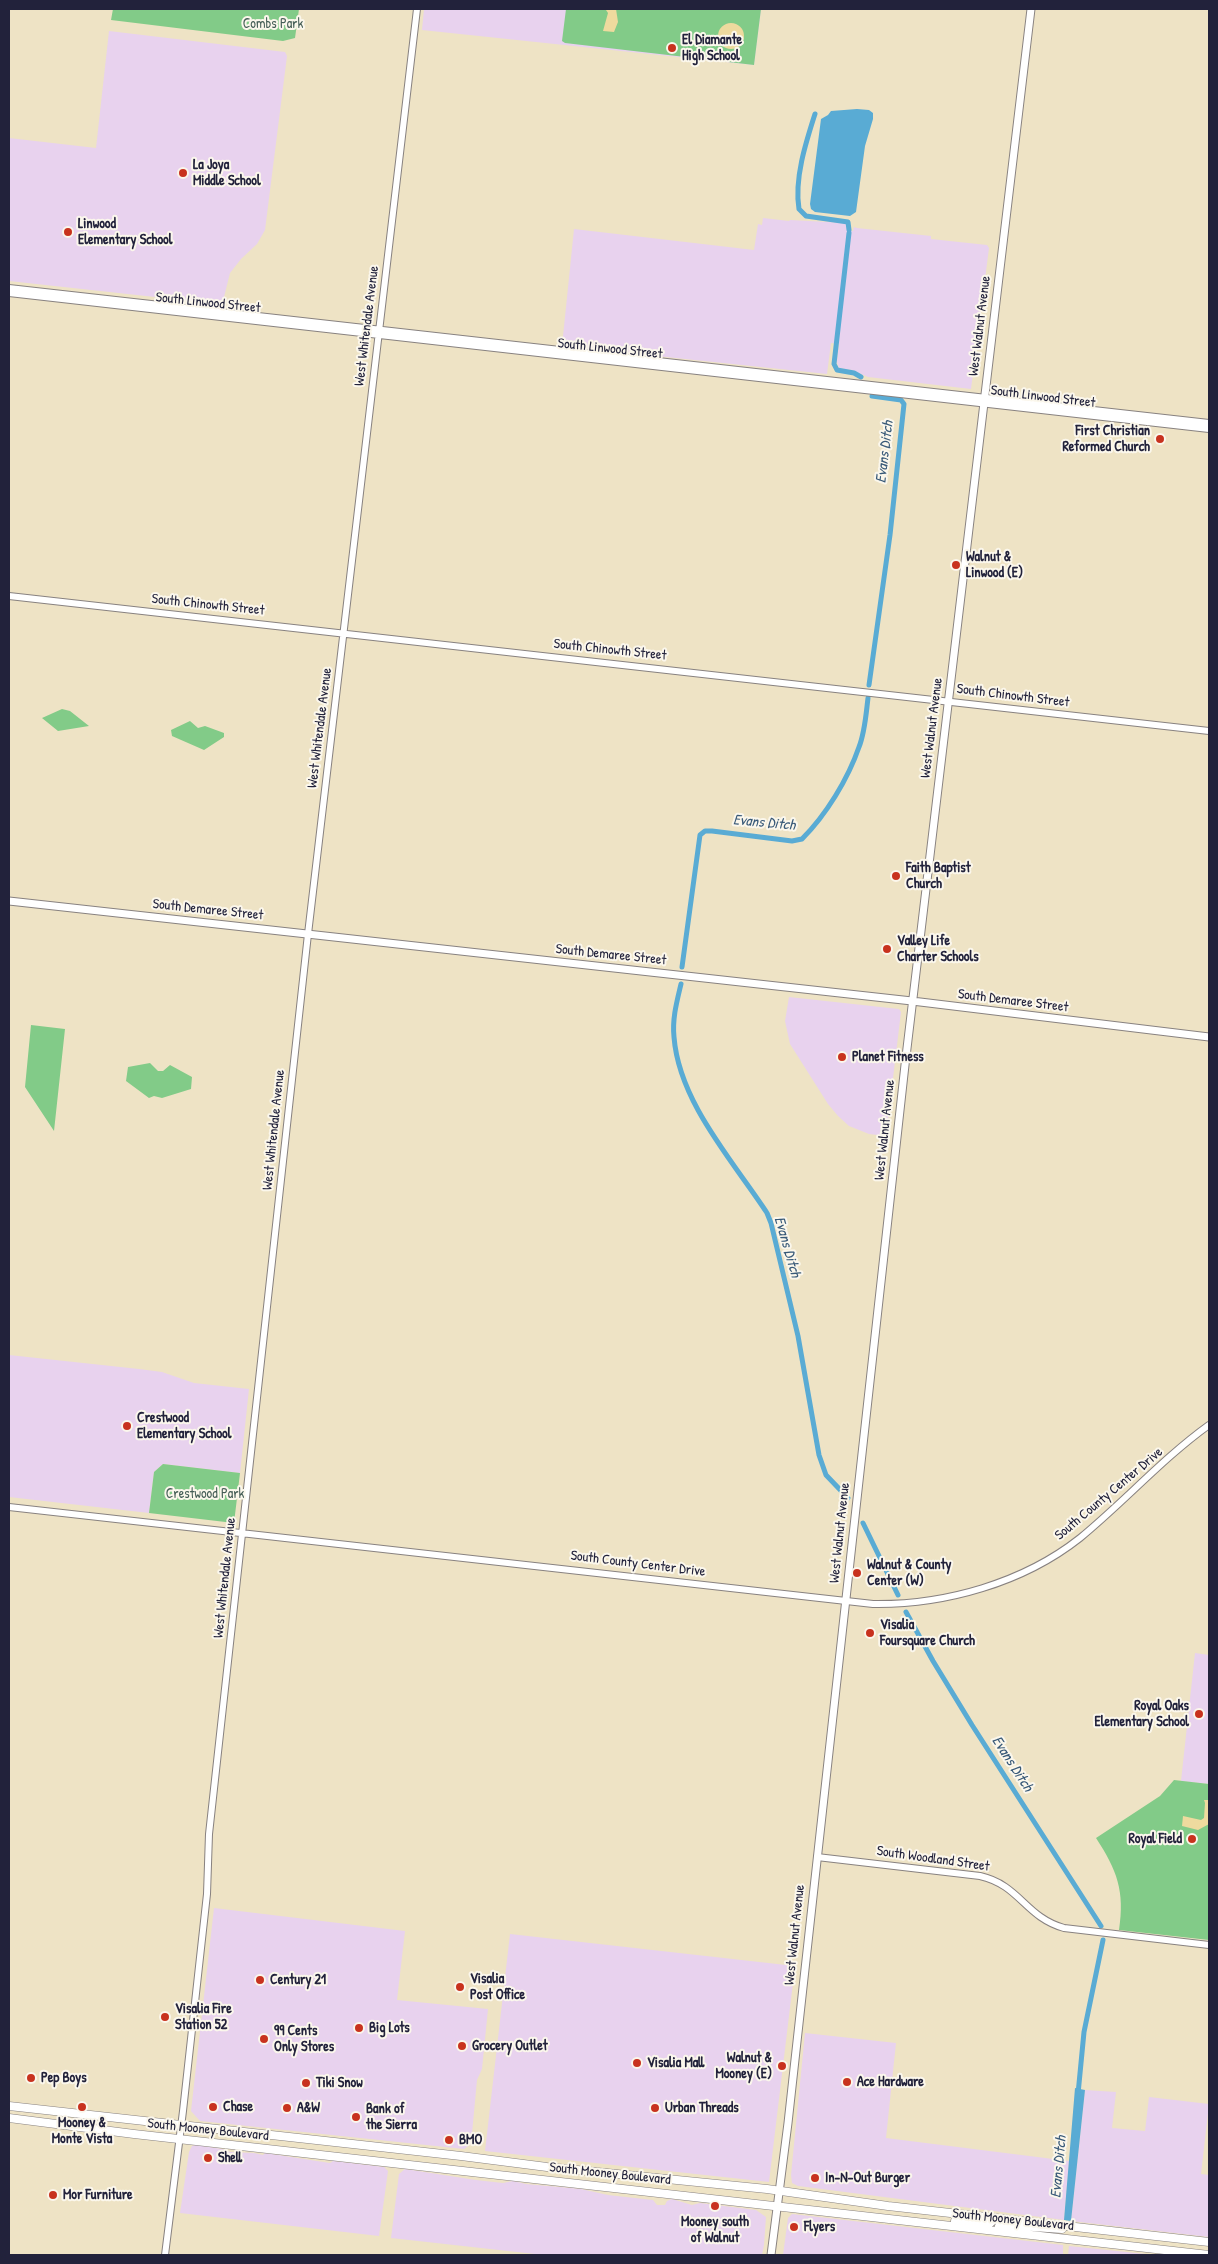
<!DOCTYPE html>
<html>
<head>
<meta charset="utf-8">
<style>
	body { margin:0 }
	#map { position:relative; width:1218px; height:2264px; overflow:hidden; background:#eee3c5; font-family:"Patrick Hand",sans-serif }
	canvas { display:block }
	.frame { position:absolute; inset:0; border:10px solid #22223b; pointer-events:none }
</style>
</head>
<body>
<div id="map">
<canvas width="1218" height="2264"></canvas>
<div class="frame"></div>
</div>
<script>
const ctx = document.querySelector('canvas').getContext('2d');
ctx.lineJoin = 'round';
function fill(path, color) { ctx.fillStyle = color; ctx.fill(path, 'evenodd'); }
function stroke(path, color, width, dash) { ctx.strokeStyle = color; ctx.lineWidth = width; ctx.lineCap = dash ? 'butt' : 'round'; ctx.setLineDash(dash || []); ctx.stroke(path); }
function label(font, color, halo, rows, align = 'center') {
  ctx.font = font + ' "Patrick Hand",sans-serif'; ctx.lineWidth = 4; ctx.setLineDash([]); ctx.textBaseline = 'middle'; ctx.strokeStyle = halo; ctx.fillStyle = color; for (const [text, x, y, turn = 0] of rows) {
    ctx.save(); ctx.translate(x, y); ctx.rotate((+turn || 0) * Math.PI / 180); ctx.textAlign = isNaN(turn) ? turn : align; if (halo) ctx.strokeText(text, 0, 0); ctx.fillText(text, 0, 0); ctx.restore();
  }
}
fill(new Path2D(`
	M424,9h337l-7,56 -332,-35z
	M109,31l176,21 2,4 -22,174 -8,14 -16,15 -11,14 -7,28 -4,3 -210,-23v-143l87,10z
	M763,218l26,3 1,-1 57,3v7l6,1 1,-4 3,1 74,8v3l56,6 2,3 -18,141 -103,-12 -16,-7 -13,-2 -2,-6 2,-18 -8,-1 -4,31 -265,-28 12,-117 180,21 4,-26 4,1z
	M789,997l110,12 2,3 -15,124 -17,-2 -20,-8 -11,-10 -10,-12 -38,-60 -5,-23z
	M9,1355l130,14 23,3 32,11 55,6 -9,84 -77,-9 -9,8 -5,41 -140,-16z
	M1195,1653l14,2v129l-28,-3z
	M214,1908l191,23 -8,69 91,9 -6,60 -5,11 -6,64 -7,5 -264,-28 -9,-10z
	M510,1934l285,32 -26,216 -284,-31z
	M805,2033l91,10 -10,95 183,23 -5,59 -266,-34 -6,-3 -1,-8z
	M1085,2090l31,2 -4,36 33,3 4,-34 60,7 -8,70 8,1v62l-138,-16z
	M196,2145l26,4 8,3 24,1 9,2 2,-2 65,10 3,-2 51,6 4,4 -9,65 -199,-23 9,-61 3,-6z
	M405,2169l71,11 27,3 10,-2 13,3 55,5 27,6 45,5 4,5h8l2,-4 5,-2 20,6 8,-2 56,7 10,7 -2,28 -2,10h-218l-153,-17 8,-64z
	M792,2214l271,31v10h-280l5,-37z
	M1069,2246l86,9h-87z`), '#e8d2ee');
fill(new Path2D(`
	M113,9h186l-4,29 -12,3 -172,-21z
	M566,9h195l-7,56 -189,-22 -3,-2z
	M62,709l8,2 19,15 -31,5 -16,-13z
	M190,721l8,7 7,-2 19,7v4l-20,13 -32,-14 -1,-6z
	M31,1025l34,4 -11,102 -29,-44z
	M150,1063l8,8h5l7,-6 22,12 -1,12 -29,9 -8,-2 -5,2 -23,-17 2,-14z
	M163,1464l77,9 -6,50 -85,-10 5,-41z
	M1174,1780l35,4v156l-90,-10c6,-39 -2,-60 -23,-92l64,-42z`), '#82cb88');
fill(new Path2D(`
	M593,9h23l2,13 -4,10 -11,-1 5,-18 -2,-3z
	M718 36a13 13 0 1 1 26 0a13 13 0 1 1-26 0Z
	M1204,1800h5v24l-11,6 -16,-4 1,-10 18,4 3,-2 1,-15z`), '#eeda9e');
fill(new Path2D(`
	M857,109l12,1 4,3v6l-8,27 -9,66 -6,4 -35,-4 -4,-3 -1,-5 11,-85 7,-4 3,-4z
	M1075,2088l10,2 -14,131 -7,-1z`), '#59abd4');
stroke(new Path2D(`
	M815,114c-9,28 -21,65 -16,95l7,7 42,6 1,8
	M849,233l-15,131 3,6 17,3 7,4
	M869,685l21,-150 14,-131 -3,-4 -29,-4
	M682,967l18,-132 5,-4h7l80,10 10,-2c24,-24 46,-60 57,-92 6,-15 7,-33 9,-49
	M681,984c-4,17 -9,35 -7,53 5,65 59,124 93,176l4,10 27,113 21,119 7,20 22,23
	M863,1523l35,72
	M906,1612l27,49 39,64 129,201
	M1078,2094l6,-62 19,-92`), '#59abd4', 5);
const tertiary = new Path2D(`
	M9,288l1200,135
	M9,293l1200,136
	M9,596l1200,135
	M9,1507l864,97c72,1 150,-21 207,-66 44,-36 83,-80 129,-113
	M817,1857l163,19c40,9 45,41 84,52l145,17
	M165,2255l18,-144 24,-217 2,-60 99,-900 109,-925`);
const secondary = new Path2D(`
	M9,901l903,100 297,36
	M771,2255l17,-132 117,-1058 126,-1056`);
const primary = new Path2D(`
	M9,2106l452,50 86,11 220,22 121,17 321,36
	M9,2118l125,16 1075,121
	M955,2221l34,3 7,-6
	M998,2231l1,-5 6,-1 57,4`);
stroke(tertiary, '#888280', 8);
stroke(secondary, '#888280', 9);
stroke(primary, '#888280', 9);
stroke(tertiary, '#fff', 6);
stroke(secondary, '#fff', 7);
stroke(primary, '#fff', 8);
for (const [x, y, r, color] of [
	[672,48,5,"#c8321e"],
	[183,173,5,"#c8321e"],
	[68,232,5,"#c8321e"],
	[1160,439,5,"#c8321e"],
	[956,565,5,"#c8321e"],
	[896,876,5,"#c8321e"],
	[887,949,5,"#c8321e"],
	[842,1057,5,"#c8321e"],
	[127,1426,5,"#c8321e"],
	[857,1573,5,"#c8321e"],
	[870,1633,5,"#c8321e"],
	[1199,1714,5,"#c8321e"],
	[1192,1839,5,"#c8321e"],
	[260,1980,5,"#c8321e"],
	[460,1987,5,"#c8321e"],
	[165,2017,5,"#c8321e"],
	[359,2028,5,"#c8321e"],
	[264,2039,5,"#c8321e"],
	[462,2046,5,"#c8321e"],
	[637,2063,5,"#c8321e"],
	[782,2066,5,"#c8321e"],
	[31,2078,5,"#c8321e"],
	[847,2082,5,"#c8321e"],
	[306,2083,5,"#c8321e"],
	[82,2107,5,"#c8321e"],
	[213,2107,5,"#c8321e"],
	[287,2108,5,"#c8321e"],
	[655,2108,5,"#c8321e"],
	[356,2117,5,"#c8321e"],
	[449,2140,5,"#c8321e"],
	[208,2158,5,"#c8321e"],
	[815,2178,5,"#c8321e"],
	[53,2195,5,"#c8321e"],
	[715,2206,5,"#c8321e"],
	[794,2227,5,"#c8321e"]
]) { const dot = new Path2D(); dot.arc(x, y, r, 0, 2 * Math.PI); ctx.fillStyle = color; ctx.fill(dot); stroke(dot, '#fbf7ec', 2); }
label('14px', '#445d56', '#fbf7ec', [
	["Combs Park",273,24],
	["Crestwood Park",205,1494]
]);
label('bold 14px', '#22223b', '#fbf7ec', [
	["El Diamante",682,40],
	["High School",682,56],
	["La Joya",193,165],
	["Middle School",193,181],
	["Linwood",78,224],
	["Elementary School",78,240],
	["First Christian",1150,431,"right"],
	["Reformed Church",1150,447,"right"],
	["Walnut &",966,557],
	["Linwood (E)",966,573],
	["Faith Baptist",906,868],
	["Church",906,884],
	["Valley Life",897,941],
	["Charter Schools",897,957],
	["Planet Fitness",852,1057],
	["Crestwood",137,1418],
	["Elementary School",137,1434],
	["Walnut & County",867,1565],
	["Center (W)",867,1581],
	["Visalia",880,1625],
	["Foursquare Church",880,1641],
	["Royal Oaks",1189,1706,"right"],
	["Elementary School",1189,1722,"right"],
	["Royal Field",1182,1839,"right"],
	["Visalia",470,1979],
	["Post Office",470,1995],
	["Century 21",270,1980],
	["Visalia Fire",175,2009],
	["Station 52",175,2025],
	["Big Lots",369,2028],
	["99 Cents",274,2031],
	["Only Stores",274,2047],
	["Grocery Outlet",472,2046],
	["Walnut &",772,2058,"right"],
	["Mooney (E)",772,2074,"right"],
	["Visalia Mall",647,2063],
	["Pep Boys",41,2078],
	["Ace Hardware",857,2082],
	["Tiki Snow",316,2083],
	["Chase",223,2107],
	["A&W",297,2108],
	["Urban Threads",665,2108],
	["Bank of",366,2109],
	["the Sierra",366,2125],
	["Mooney &",82,2123,"center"],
	["Monte Vista",82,2139,"center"],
	["BMO",459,2140],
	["Shell",218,2158],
	["In-N-Out Burger",825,2178],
	["Mor Furniture",63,2195],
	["Mooney south",715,2222,"center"],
	["of Walnut",715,2238,"center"],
	["Flyers",804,2227]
], 'left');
label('14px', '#22223b', '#fbf7ec', [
	["South Linwood Street",208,303,6],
	["West Whitendale Avenue",367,326,-83],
	["West Walnut Avenue",980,326,-83],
	["South Linwood Street",610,349,6],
	["South Linwood Street",1043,397,7],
	["South Chinowth Street",208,605,6],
	["South Chinowth Street",610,650,6],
	["South Chinowth Street",1013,696,7],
	["West Whitendale Avenue",320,728,-83],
	["West Walnut Avenue",932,728,-83],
	["South Demaree Street",208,910,6],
	["South Demaree Street",611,955,6],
	["South Demaree Street",1013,1001,7],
	["West Whitendale Avenue",274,1130,-84],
	["West Walnut Avenue",885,1130,-84],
	["South County Center Drive",1109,1494,-40],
	["West Walnut Avenue",840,1533,-84],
	["South County Center Drive",638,1564,7],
	["West Whitendale Avenue",225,1578,-84],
	["South Woodland Street",933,1859,8],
	["West Walnut Avenue",795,1935,-84],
	["South Mooney Boulevard",208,2130,6],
	["South Mooney Boulevard",610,2174,6],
	["South Mooney Boulevard",1013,2220,6]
]);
label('italic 15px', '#385978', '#fbf7ec', [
	["Evans Ditch",885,452,-83],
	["Evans Ditch",764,823,5],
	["Evans Ditch",787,1247,74],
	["Evans Ditch",1012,1764,57],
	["Evans Ditch",1059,2167,-85]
]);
</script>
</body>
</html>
